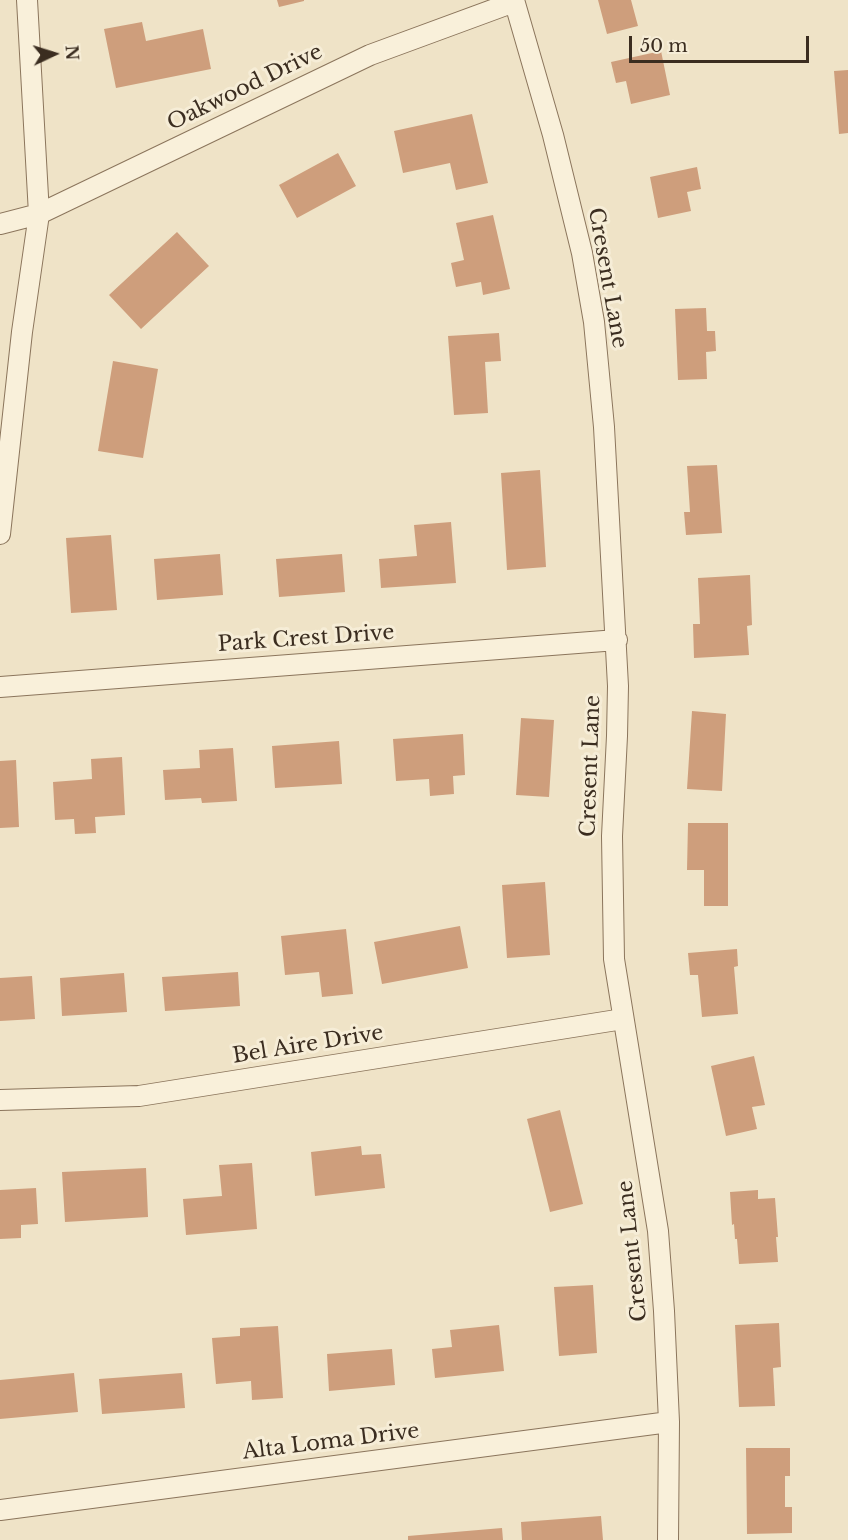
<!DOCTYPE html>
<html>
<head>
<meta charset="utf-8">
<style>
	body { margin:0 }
	#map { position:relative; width:848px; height:1540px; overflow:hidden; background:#efe3c7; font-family:"Libre Baskerville",serif }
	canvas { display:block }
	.north { position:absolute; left:24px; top:24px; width:60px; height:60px; -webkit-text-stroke:4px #f6edd7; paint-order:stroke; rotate:86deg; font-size:16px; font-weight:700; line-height:24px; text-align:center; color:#3b2d20 }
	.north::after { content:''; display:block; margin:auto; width:21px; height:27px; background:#3b2d20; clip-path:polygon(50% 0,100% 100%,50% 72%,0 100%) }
	.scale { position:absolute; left:629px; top:36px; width:180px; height:27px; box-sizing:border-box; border:3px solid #3b2d20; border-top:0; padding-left:8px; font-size:18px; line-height:21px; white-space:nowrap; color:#3b2d20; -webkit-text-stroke:4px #f6edd7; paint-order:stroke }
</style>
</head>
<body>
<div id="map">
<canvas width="848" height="1540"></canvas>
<div class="north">N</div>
<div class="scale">50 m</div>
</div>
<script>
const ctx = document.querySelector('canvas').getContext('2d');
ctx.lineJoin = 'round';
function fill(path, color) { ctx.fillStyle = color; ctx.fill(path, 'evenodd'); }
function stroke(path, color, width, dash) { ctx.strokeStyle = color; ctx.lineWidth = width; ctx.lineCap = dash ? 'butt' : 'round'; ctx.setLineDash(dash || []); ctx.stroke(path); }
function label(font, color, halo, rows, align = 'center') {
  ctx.font = font + ' "Libre Baskerville",serif'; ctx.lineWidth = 6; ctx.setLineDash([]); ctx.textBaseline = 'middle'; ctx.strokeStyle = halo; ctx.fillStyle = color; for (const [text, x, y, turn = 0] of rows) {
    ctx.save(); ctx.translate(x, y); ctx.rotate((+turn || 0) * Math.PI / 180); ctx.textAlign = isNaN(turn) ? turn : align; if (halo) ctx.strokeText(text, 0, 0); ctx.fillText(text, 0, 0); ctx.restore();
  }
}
fill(new Path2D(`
	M277,0h27v1l-25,6z
	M598,0h33l7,26 -31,8z
	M142,22l4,19 57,-12 8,40 -95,19 -12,-59z
	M661,51l9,44 -39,9 -5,-23 -10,2 -5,-21z
	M848,70v63l-9,1 -5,-63z
	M472,114l16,69 -32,7 -6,-27 -47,10 -9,-42z
	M338,153l18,33 -59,32 -18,-33z
	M697,167l4,22 -14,3 4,19 -33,7 -8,-41z
	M493,215l17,74 -27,6 -2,-13 -25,5 -5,-24 13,-3 -8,-37z
	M177,232l32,34 -68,63 -32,-34z
	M706,308l1,23h8l1,20 -10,1 1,27 -29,1 -3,-71z
	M499,333l2,28 -16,1 3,51 -34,2 -6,-79z
	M113,361l45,8 -15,89 -45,-7z
	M717,465l5,68 -36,2 -2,-23h6l-3,-46z
	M540,470l6,97 -39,3 -6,-97z
	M451,522l5,61 -75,5 -2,-29 38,-3 -3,-31z
	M111,535l6,75 -46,3 -5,-75z
	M220,554l3,41 -66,5 -3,-41z
	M342,554l3,38 -66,5 -3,-38z
	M750,575l2,50 -5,1 2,29 -55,3 -1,-34h7l-2,-46z
	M692,711l34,3 -4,77 -35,-2z
	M521,718l33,2 -5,77 -33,-2z
	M463,734l2,41 -12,1 1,18 -24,2 -1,-17 -33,2 -3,-42z
	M339,741l3,43 -67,4 -3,-42z
	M233,748l4,53 -35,2 -1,-5 -36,2 -2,-30 37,-2 -1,-18z
	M122,757l3,58 -30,2 1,16 -21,1 -1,-15 -19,1 -2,-38 39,-3 -1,-20z
	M16,760l3,67 -19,1v-67z
	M688,823h40v83h-24v-36h-17z
	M545,882l5,73 -43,3 -5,-73z
	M460,926l8,42 -86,16 -8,-42z
	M346,929l7,65 -31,3 -3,-25 -34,3 -4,-39z
	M737,949l1,17 -4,1 4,47 -36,3 -4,-42h-8l-2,-22z
	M238,972l2,34 -75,5 -3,-34z
	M124,973l3,39 -65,4 -2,-38z
	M32,976l3,43 -35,2v-43z
	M754,1056l11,49 -13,2 5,22 -31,7 -15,-70z
	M560,1110l23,94 -33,8 -23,-93z
	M361,1146l1,9 19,-1 4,34 -70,8 -4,-44z
	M252,1163l5,66 -71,6 -3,-36 39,-3 -3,-31z
	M146,1168l2,49 -83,5 -3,-50z
	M36,1188l2,36 -17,1v13l-21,1v-49z
	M758,1190v9l17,-1 3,39h-2l2,25 -39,2 -2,-25h-2l-1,-15 -2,1 -2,-33z
	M593,1285l4,68 -38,3 -5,-69z
	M779,1323l2,44 -8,1 2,38 -36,1 -4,-82z
	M499,1325l5,46 -69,7 -3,-29 20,-2 -2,-17z
	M278,1326l5,72 -31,2 -1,-19 -35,3 -4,-46 28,-2v-8z
	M392,1349l3,36 -66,6 -2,-37z
	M74,1373l4,39 -78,7v-39z
	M182,1373l3,35 -83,6 -3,-35z
	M746,1448h44v28h-5v31h7v26l-45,1z
	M601,1516l2,24h-81l-1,-18z
	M502,1528l1,12h-95v-4z`), '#ce9e7c');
const street = new Path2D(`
	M514,0l39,135 29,118 12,69 10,105 14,259 -1,50 -5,100 2,123 44,272 6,80 5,111 -1,118
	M0,224l39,-10 331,-159 144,-53
	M0,534l22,-202 17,-118 -12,-214
	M0,687l617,-47
	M0,1100l139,-4 484,-77
	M0,1510l669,-88`);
stroke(street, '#8b755c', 22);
stroke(street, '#f9f0da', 20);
label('21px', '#3b2d20', '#f6edd7', [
	["Oakwood Drive",245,88,-26],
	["Cresent Lane",607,278,80],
	["Park Crest Drive",306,639,-4],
	["Cresent Lane",591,766,-88],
	["Bel Aire Drive",308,1045,-9],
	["Cresent Lane",633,1251,-96],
	["Alta Loma Drive",331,1442,-7]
]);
</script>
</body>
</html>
